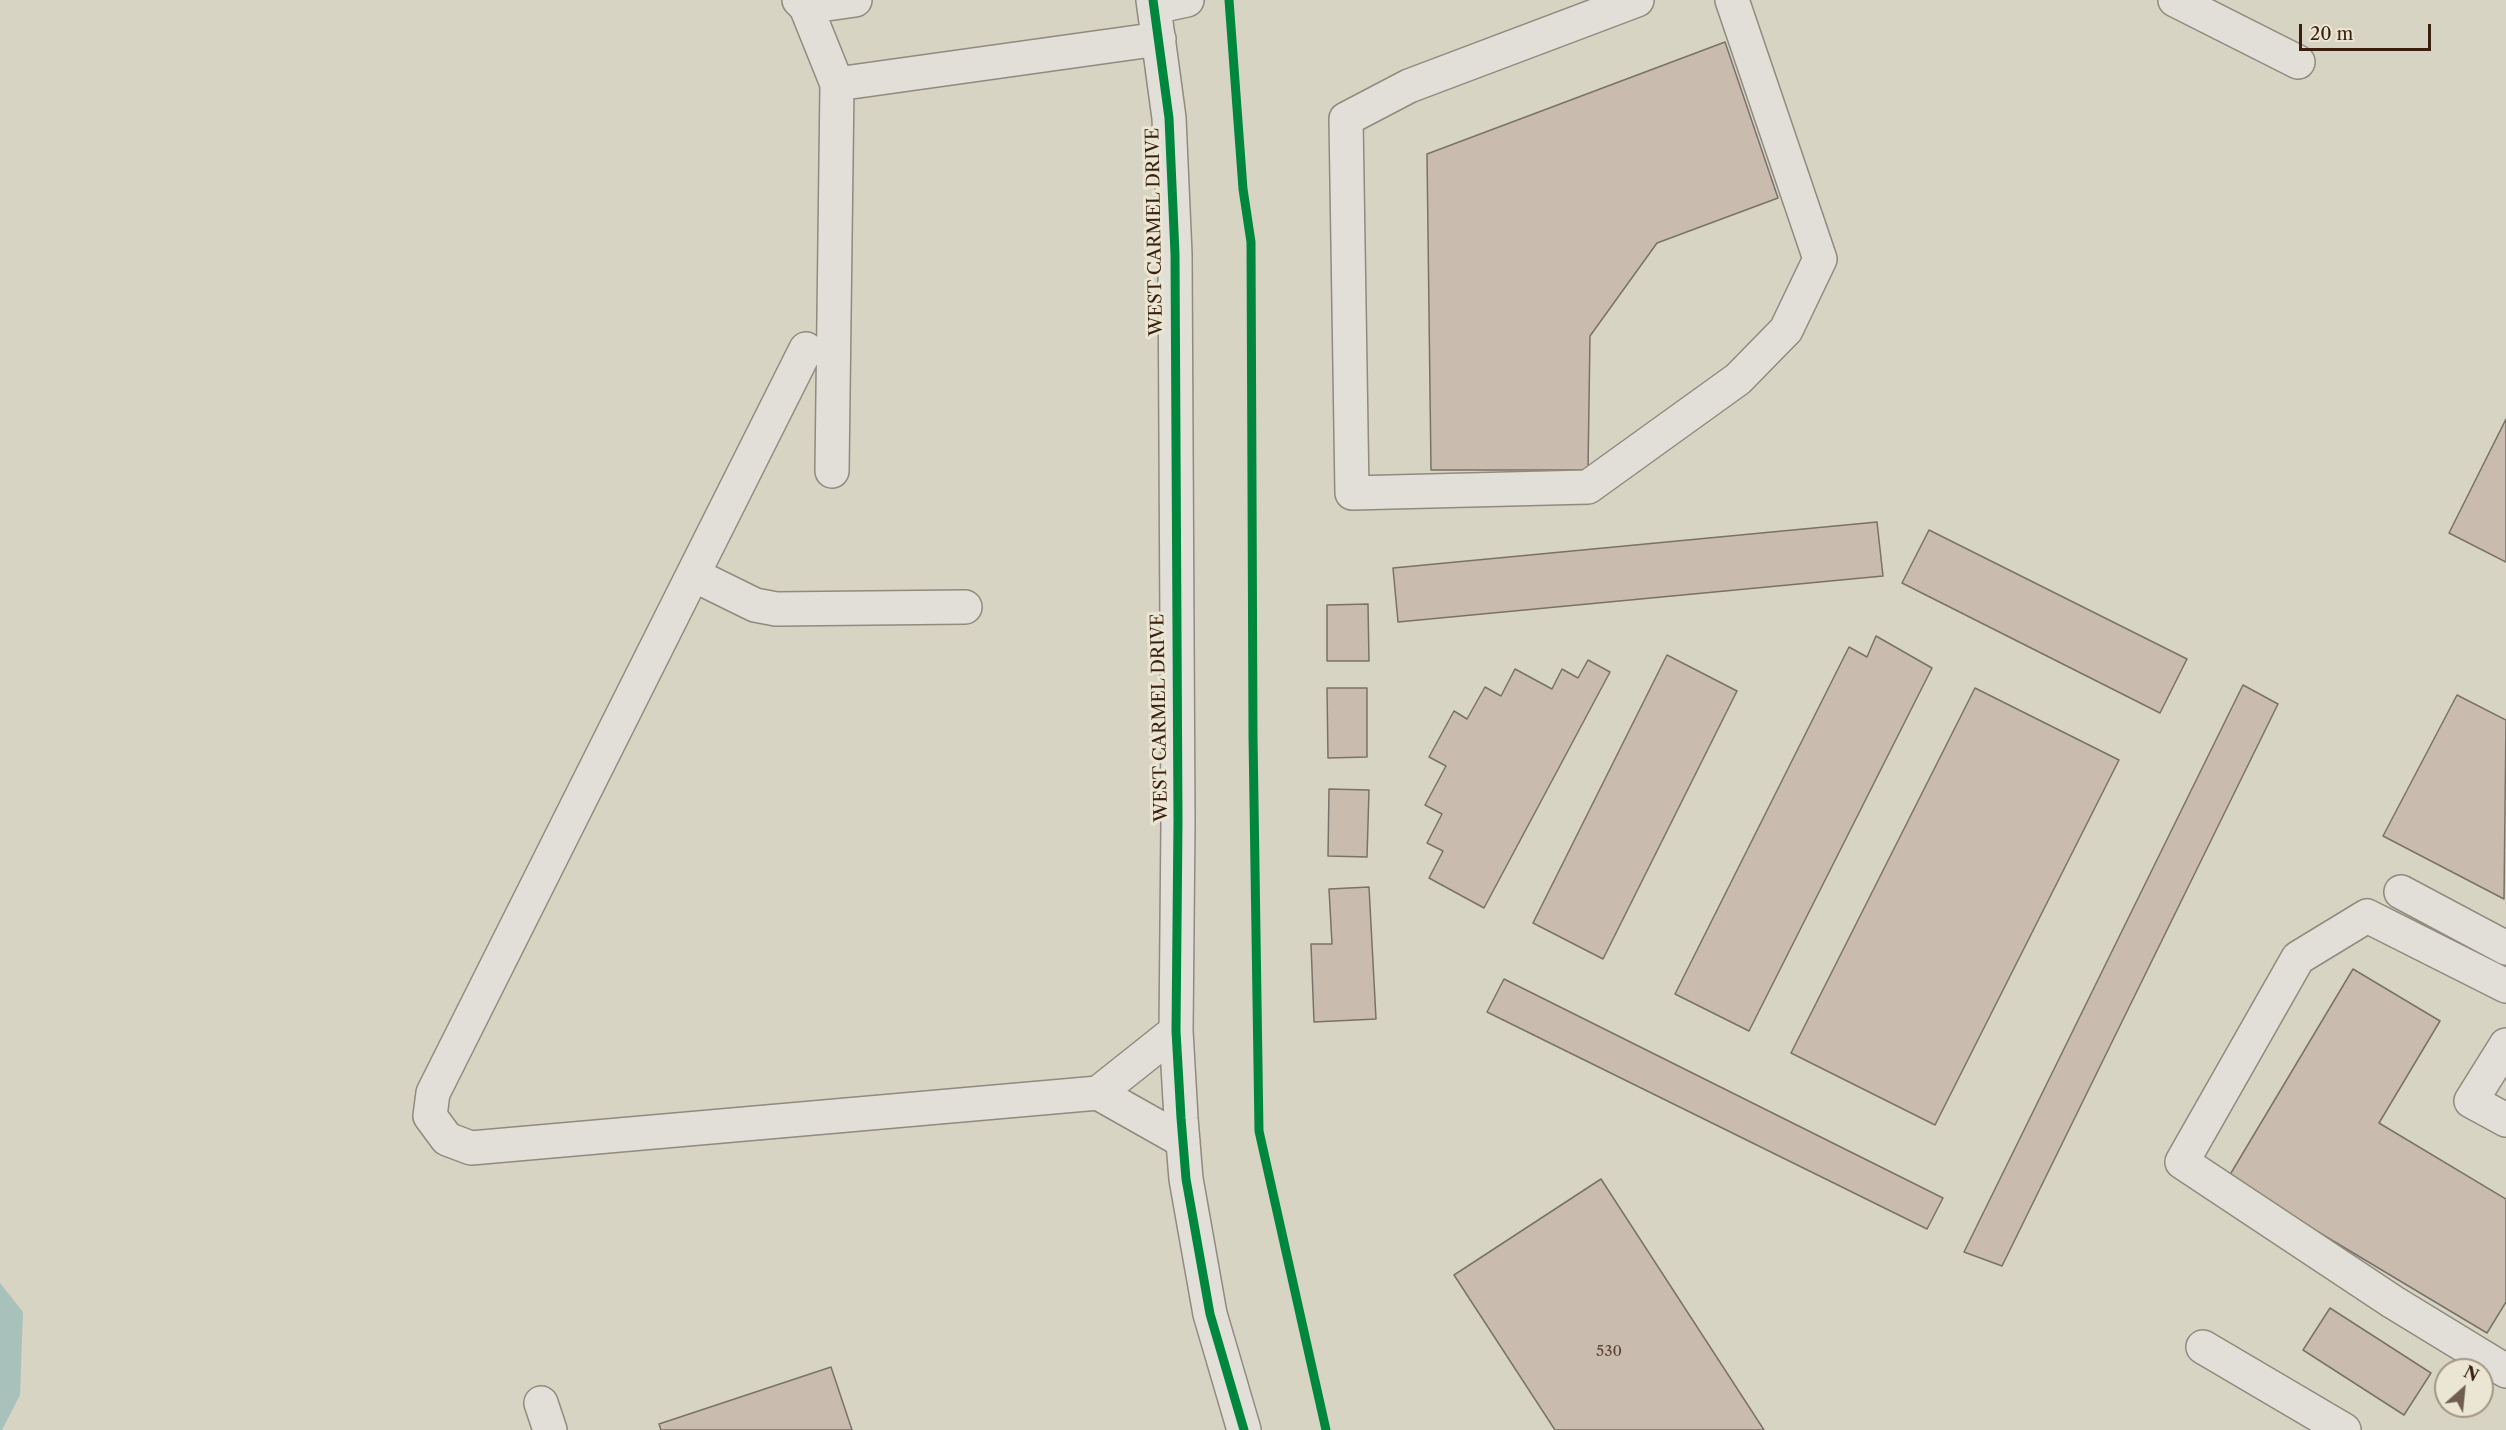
<!DOCTYPE html>
<html>
<head>
<meta charset="utf-8">
<style>
	body { margin:0 }
	#map { position:relative; width:2506px; height:1430px; overflow:hidden; background:#d8d4c4; font-family:"Libre Caslon Text",serif }
	canvas { display:block }
	.north { position:absolute; left:2434px; top:1358px; width:60px; height:60px; box-sizing:border-box; background:#ebe6d3; border:2px solid #a49684; border-radius:50%; rotate:27deg; font-size:16px; font-weight:700; line-height:24px; text-align:center; color:#391f0e }
	.north::after { content:''; display:block; margin:auto; width:21px; height:27px; background:#715e4e; clip-path:polygon(50% 0,100% 100%,50% 72%,0 100%) }
	.scale { position:absolute; left:2299px; top:24px; width:132px; height:27px; box-sizing:border-box; border:3px solid #391f0e; border-top:0; padding-left:8px; font-size:18px; line-height:21px; white-space:nowrap; color:#391f0e; -webkit-text-stroke:4px #ebe6d3; paint-order:stroke }
</style>
</head>
<body>
<div id="map">
<canvas width="2506" height="1430"></canvas>
<div class="north">N</div>
<div class="scale">20 m</div>
</div>
<script>
const ctx = document.querySelector('canvas').getContext('2d');
ctx.lineJoin = 'round';
function fill(path, color) { ctx.fillStyle = color; ctx.fill(path, 'evenodd'); }
function stroke(path, color, width, dash) { ctx.strokeStyle = color; ctx.lineWidth = width; ctx.lineCap = dash ? 'butt' : 'round'; ctx.setLineDash(dash || []); ctx.stroke(path); }
function label(font, color, halo, rows, align = 'center') {
  ctx.font = font + ' "Libre Caslon Text",serif'; ctx.lineWidth = 6; ctx.setLineDash([]); ctx.textBaseline = 'middle'; ctx.strokeStyle = halo; ctx.fillStyle = color; for (const [text, x, y, turn = 0] of rows) {
    ctx.save(); ctx.translate(x, y); ctx.rotate((+turn || 0) * Math.PI / 180); ctx.textAlign = isNaN(turn) ? turn : align; if (halo) ctx.strokeText(text, 0, 0); ctx.fillText(text, 0, 0); ctx.restore();
  }
}
fill(new Path2D(`
	M0,1283l23,29 -3,83 -18,35h-2z`), '#a8c1ba');
const building = new Path2D(`
	M1725,42l53,156 -121,45 -67,93 -2,134h-157l-4,-316z
	M2506,419v143l-57,-29z
	M1877,522l6,54 -485,46 -5,-54z
	M1929,530l258,129 -27,54 -258,-130z
	M1368,604l1,57h-42v-56z
	M1876,636l56,32 -183,363 -74,-37 174,-347 18,10z
	M1667,655l70,36 -134,268 -70,-36z
	M1588,660l22,12 -126,236 -55,-30 14,-27 -16,-8 15,-29 -17,-9 21,-39 -17,-9 25,-46 13,8 18,-32 16,9 14,-27 37,20 10,-20 16,9z
	M2243,685l35,19 -276,562 -38,-14z
	M1327,688h40v69l-39,1z
	M1975,688l144,72 -184,365 -144,-72z
	M2457,695l49,25 -2,179 -121,-63z
	M1329,789l40,1 -2,67 -39,-1z
	M1369,887l7,132 -62,3 -3,-78h21l-3,-55z
	M2353,969l87,52 -61,102 127,76v103l-19,31 -259,-155z
	M1504,979l439,219 -16,31 -440,-217z
	M1601,1179l163,251h-209l-101,-155z
	M2330,1308l101,65 -27,42 -101,-65z
	M831,1367l21,63h-191l-2,-6z`);
fill(building, '#cabbaf');
stroke(building, '#797268', 1.5);
const minor = new Path2D(`
	M799,0l7,7 49,-7
	M1153,0l16,118 6,136 3,567 -2,210 5,87 5,61 24,135 34,116
	M1637,0l-228,86 -63,33 6,374 236,-6 150,-108 48,-49 34,-71 -88,-259
	M2175,0l123,62
	M806,7l31,77
	M1154,7l33,-7
	M806,349l-373,744 -3,23 17,23 24,9 627,-55 85,48
	M832,471l5,-387 322,-45
	M694,575l61,30 21,4 189,-2
	M2401,892l105,56
	M2506,986l-139,-70 -69,42 -116,204 211,140 113,69
	M2506,1045l-35,56 35,19
	M1098,1093l78,-62
	M2203,1347l141,83
	M541,1403l9,27`);
stroke(minor, '#908a7f', 36);
stroke(minor, '#e1dfd8', 33);
stroke(new Path2D(`
	M1153,0l16,118 6,136 3,567 -2,210 5,87 5,61 24,135 34,116
	M1229,0l14,189 8,53 2,494 6,395 67,299`), '#00873e', 9);
label('15px', '#5d4636', null, [
	["530",1609,1352]
]);
label('18px', '#391f0e', '#ebe6d3', [
	["WEST CARMEL DRIVE",1155,232,-91],
	["WEST CARMEL DRIVE",1160,718,-91]
]);
</script>
</body>
</html>
